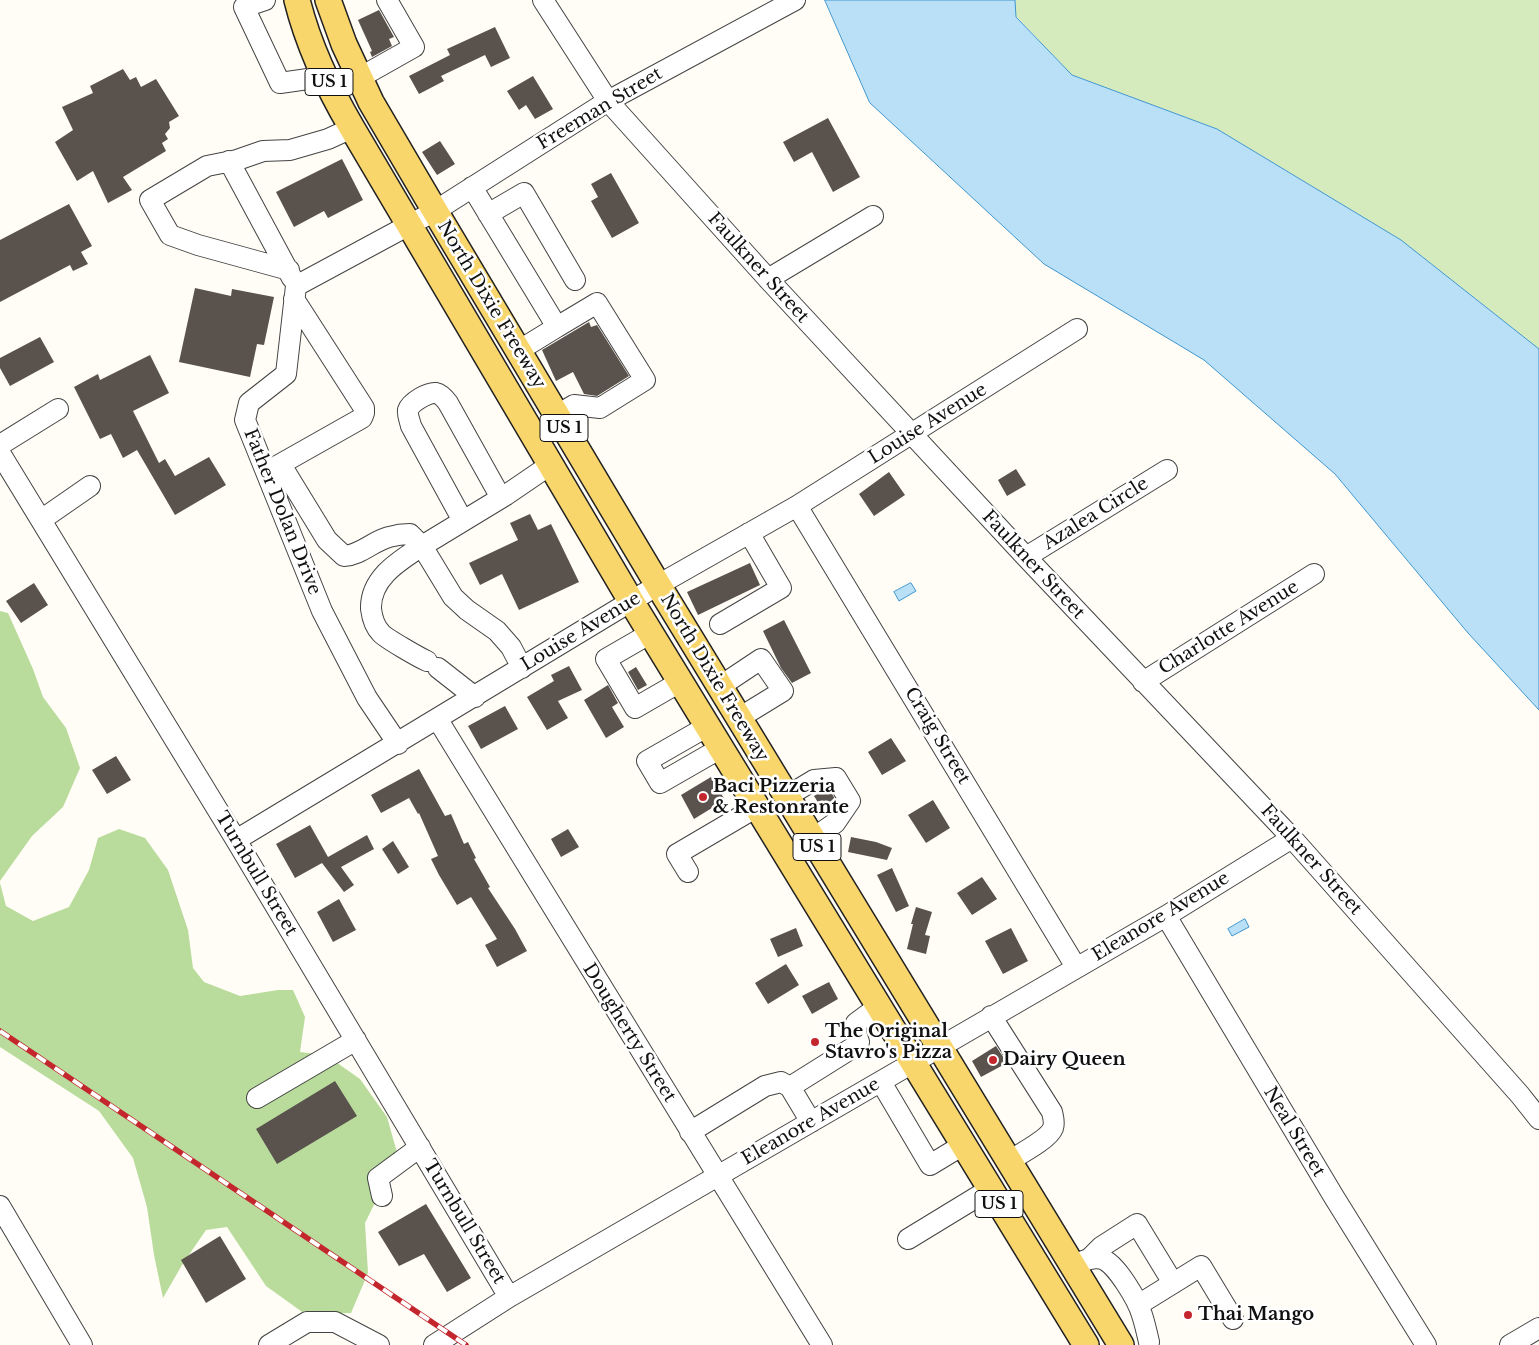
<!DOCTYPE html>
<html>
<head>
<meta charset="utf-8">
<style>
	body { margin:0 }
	canvas { display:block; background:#fffdf5 }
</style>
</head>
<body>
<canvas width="1539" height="1345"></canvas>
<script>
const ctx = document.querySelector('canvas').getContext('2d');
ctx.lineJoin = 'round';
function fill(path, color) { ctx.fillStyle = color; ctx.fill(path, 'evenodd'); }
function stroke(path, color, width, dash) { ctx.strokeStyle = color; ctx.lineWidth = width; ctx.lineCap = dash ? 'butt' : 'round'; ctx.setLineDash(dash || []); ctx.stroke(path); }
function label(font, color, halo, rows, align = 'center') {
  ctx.font = font + ' "Libre Baskerville",serif'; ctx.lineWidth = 5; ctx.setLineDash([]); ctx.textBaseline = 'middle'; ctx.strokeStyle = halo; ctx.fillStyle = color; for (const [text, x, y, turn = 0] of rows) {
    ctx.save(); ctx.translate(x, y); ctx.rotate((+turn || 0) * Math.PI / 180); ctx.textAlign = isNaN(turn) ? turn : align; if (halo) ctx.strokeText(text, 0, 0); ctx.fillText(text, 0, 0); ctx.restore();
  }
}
fill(new Path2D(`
	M1015,0h524v349l-138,-109 -184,-111 -145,-54 -56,-59z`), '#d5ebbd');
fill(new Path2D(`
	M0,611l8,2 25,56 10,28 23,31 14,40 -17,39 -31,29 -32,45z
	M119,829l26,9 23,32 20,60 5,38 11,14 36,14 38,-6h15l12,27 -5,35 26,3 34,24 27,38 11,39 -33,67 3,50 -17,40 -46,1 -39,-28 -39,-59 -21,3 -24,35 -19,33 -9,-43 -7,-48 -14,-49 -34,-47 -99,-64v-164l6,23 27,15 36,-14 20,-37 9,-32z`), '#b9dc9c');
const water = new Path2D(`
	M825,0h190l1,17 56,58 145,54 184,111 138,109v361l-71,-77 -133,-159 -131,-114 -160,-96 -174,-161z
	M911,583l5,8 -17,10 -5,-9z
	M1245,919l4,8 -17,9 -4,-7z`);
fill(water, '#b9e0f7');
stroke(water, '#3f96cf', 1);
fill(new Path2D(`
	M379,10l15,27 -5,2 3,7 -20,11 -2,-5 2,-1 -14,-31z
	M495,27l15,31 -19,9 -6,-12 -44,21 3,5 -25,13 -10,-18 41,-21 -3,-6z
	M123,69l7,11 6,-3 5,10 15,-8 23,37 -10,6 1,6 -5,6 3,5 -6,4 4,8 -43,26 9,13 -24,13 -15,-32 -16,10 -22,-39 18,-12 -11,-23 31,-14 -3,-7z
	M533,76l20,33 -18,10 -9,-14 -7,5 -12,-19z
	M828,118l32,59 -27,15 -21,-40 -18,10 -11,-20z
	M440,141l15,23 -18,11 -15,-23z
	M342,159l21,41 -35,18 -4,-7 -30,16 -18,-35z
	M611,173l28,50 -27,15 -21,-37 7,-4 -7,-13z
	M69,204l23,42 -11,6 7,12 -15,7 -3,-6 -70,37v-62z
	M195,288l36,8 1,-7 42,8 -10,48 -7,-1 -7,33 -71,-15z
	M589,322l2,5 6,-2 32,51 -32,20 -13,-2 -11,-22 -17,9 -14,-31z
	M40,337l14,25 -44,24 -10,-18v-10z
	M150,355l19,38 -36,18 26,52 6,-4 10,17 34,-19 17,28 -51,30 -38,-65 -14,8 -12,-24 -11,5 -26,-52 24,-13 2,6z
	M1016,469l10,16 -19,11 -9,-16z
	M889,472l16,23 -31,21 -15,-22z
	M530,514l8,16 13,-6 28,58 -60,28 -17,-36 -22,11 -11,-22 49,-23 -8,-17z
	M750,563l10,22 -62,30 -11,-23z
	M34,583l14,22 -27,18 -15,-22z
	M784,620l27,53 -19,10 -11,-15 -18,-37z
	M569,666l13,24 -24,11 10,17 -21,12 -20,-33 27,-16 -3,-6z
	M636,667l11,18 -9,5 -10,-18z
	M608,685l10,18 -6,4 12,20 -18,11 -22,-38z
	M505,706l13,23 -37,20 -13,-23z
	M891,738l15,23 -24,14 -14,-23z
	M116,756l15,24 -24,14 -15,-24z
	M419,769l26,47 6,-2 13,30 4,-2 8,16 -2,1 16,28 -2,1 27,41 12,22 -30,16 -12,-22 12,-6 -26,-42 -14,8 -18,-30 -8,-16 7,-3 -19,-43 -1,1 -9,-16 -28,15 -10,-18z
	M711,777l14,23 -31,19 -13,-24z
	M830,790l6,11 -10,14 -12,-19 8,-5z
	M933,800l17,28 -24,15 -18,-28z
	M310,825l18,32 39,-22 7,14 -33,18 13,18 -10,7 -22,-29 -27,15 -19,-34z
	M568,829l11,18 -18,10 -10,-18z
	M851,837l25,5 16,6 -5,12 -39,-8z
	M393,841l16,26 -11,7 -16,-25z
	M892,868l17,38 -13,6 -19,-37z
	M982,877l15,22 -25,16 -15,-22z
	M339,899l17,31 -23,12 -16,-30z
	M916,907l16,5 -7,23 5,1 -4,18 -19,-5 6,-25h-2z
	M796,928l7,18 -25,11 -8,-18z
	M1011,928l17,33 -25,13 -18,-33z
	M786,964l13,21 -31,19 -13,-21z
	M829,982l9,17 -26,15 -10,-18z
	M996,1046l11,17 -26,14 -9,-16z
	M335,1081l22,35 -80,48 -21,-35z
	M426,1204l45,74 -24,14 -23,-38 -25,12 -21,-34z
	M220,1236l26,43 -40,24 -25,-43z`), '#5a524d');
const minor = new Path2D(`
	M265,0l-21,7 36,76 28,-4 17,-6
	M543,0l65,101 160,178 258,278 266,281 228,257 19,24
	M359,78l55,-31 -27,-47
	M229,161l63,117
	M472,187l85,140 -39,24
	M488,214l36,-21 51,87
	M289,270l-91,-25 -28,-10 -20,-35 57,-34 30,-6 26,-9 27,-1 38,-11 24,-11
	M768,279l105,-63
	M557,415l17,-10 26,3 45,-28 -48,-77 -40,24
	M0,445l58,-36
	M0,453l236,387 273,457
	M277,466l85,-48 2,-5v-5l-70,-109
	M266,472l11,-6 9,7 41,67 17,16c17,-1 29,-15 45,-19 7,-2 14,-3 21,-3l12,12c-23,15 -52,32 -51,63 1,8 4,18 10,24 4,5 39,25 46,28
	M797,506l279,461
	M41,520l49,-34
	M463,521l-52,-95c-1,-5 -4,-11 -3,-16 3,-8 20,-18 28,-17 5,1 9,6 12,10l53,95
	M1026,557l141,-87
	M720,624l61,-36 -32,-55
	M651,633l-45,26 29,49 45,-26
	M438,668l37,29
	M522,668l-11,-21 -14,-16 -30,-21 -14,-13 -31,-51 84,-51 44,-30
	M1143,682l171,-108
	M719,687l42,-28 22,32 -44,27
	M438,720l384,625
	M708,726l-61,35 13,22 61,-35
	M398,744l-31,-46 -45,-87 -77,-191 4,-17 37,-29 10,-88 139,-75 173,-110 187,-101
	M786,797l28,-17 22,-2 14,23 -15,22 -23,16
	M236,840l422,-255 139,-79 280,-177
	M688,872l-11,-18 80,-47
	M1166,916l168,281 92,148
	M991,1016l61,96c1,5 3,10 1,16 -4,11 -33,26 -44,33
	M881,1082l49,83 33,-20
	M790,1087l67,-42 2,-3 -3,-9v-10l23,-17
	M257,1098l99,-58
	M690,1132l75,-46 16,-4 9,5 21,35
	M382,1196l-4,-18 42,-31
	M0,1206l82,139
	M908,1239l82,-50
	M1090,1258l11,-11 36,-23 36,59
	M1073,1266c9,-5 19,-10 29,-7 14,4 36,42 40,56 3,9 5,18 7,27
	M1138,1305l63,-39 32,53
	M269,1345l38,-23h28l44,23
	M434,1345l75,-48 657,-381 126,-78
	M1510,1345l29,-17`);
const major = new Path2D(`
	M297,0c11,44 32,89 55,128l279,473 455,744
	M328,0l16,44 27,58 64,109 223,374 463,760`);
stroke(minor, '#444', 22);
stroke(major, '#222', 28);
stroke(minor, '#fff', 20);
stroke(major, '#f9d66b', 25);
const rail = new Path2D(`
	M0,1031l466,314`);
stroke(rail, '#c4262e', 5.5);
stroke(rail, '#fff', 4, [11]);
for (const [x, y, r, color] of [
	[703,797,5,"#c4262e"],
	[815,1042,5,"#c4262e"],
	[993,1060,5,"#c4262e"],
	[1188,1315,5,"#c4262e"]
]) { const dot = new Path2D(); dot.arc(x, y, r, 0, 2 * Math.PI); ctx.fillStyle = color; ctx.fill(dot); stroke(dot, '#fff', 2); }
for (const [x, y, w] of [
	[329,82,48],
	[564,428,48],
	[817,847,48],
	[999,1204,48]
]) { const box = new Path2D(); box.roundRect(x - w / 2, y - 13.5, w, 27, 4); ctx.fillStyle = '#fff'; ctx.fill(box); stroke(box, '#111', 1); }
label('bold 16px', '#111', null, [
	["US 1",329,82],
	["US 1",564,428],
	["US 1",817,847],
	["US 1",999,1204]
]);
label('18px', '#111', '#fff', [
	["Freeman Street",600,109,-31],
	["Faulkner Street",758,268,48],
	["North Dixie Freeway",491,305,59],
	["Louise Avenue",928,424,-32],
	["Father Dolan Drive",282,512,68],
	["Azalea Circle",1096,514,-32],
	["Faulkner Street",1033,565,47],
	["Charlotte Avenue",1229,628,-32],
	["Louise Avenue",581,632,-31],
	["North Dixie Freeway",714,678,59],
	["Craig Street",937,736,59],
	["Faulkner Street",1311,860,48],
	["Turnbull Street",256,874,59],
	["Eleanore Avenue",1161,917,-31],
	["Dougherty Street",629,1033,58],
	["Eleanore Avenue",811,1122,-30],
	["Neal Street",1294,1132,59],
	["Turnbull Street",464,1222,59]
]);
label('bold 18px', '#111', '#fff', [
	["Baci Pizzeria",713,787],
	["& Restonrante",713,808],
	["The Original",825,1032],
	["Stavro's Pizza",825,1053],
	["Dairy Queen",1003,1060],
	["Thai Mango",1198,1315]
], 'left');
</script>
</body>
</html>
